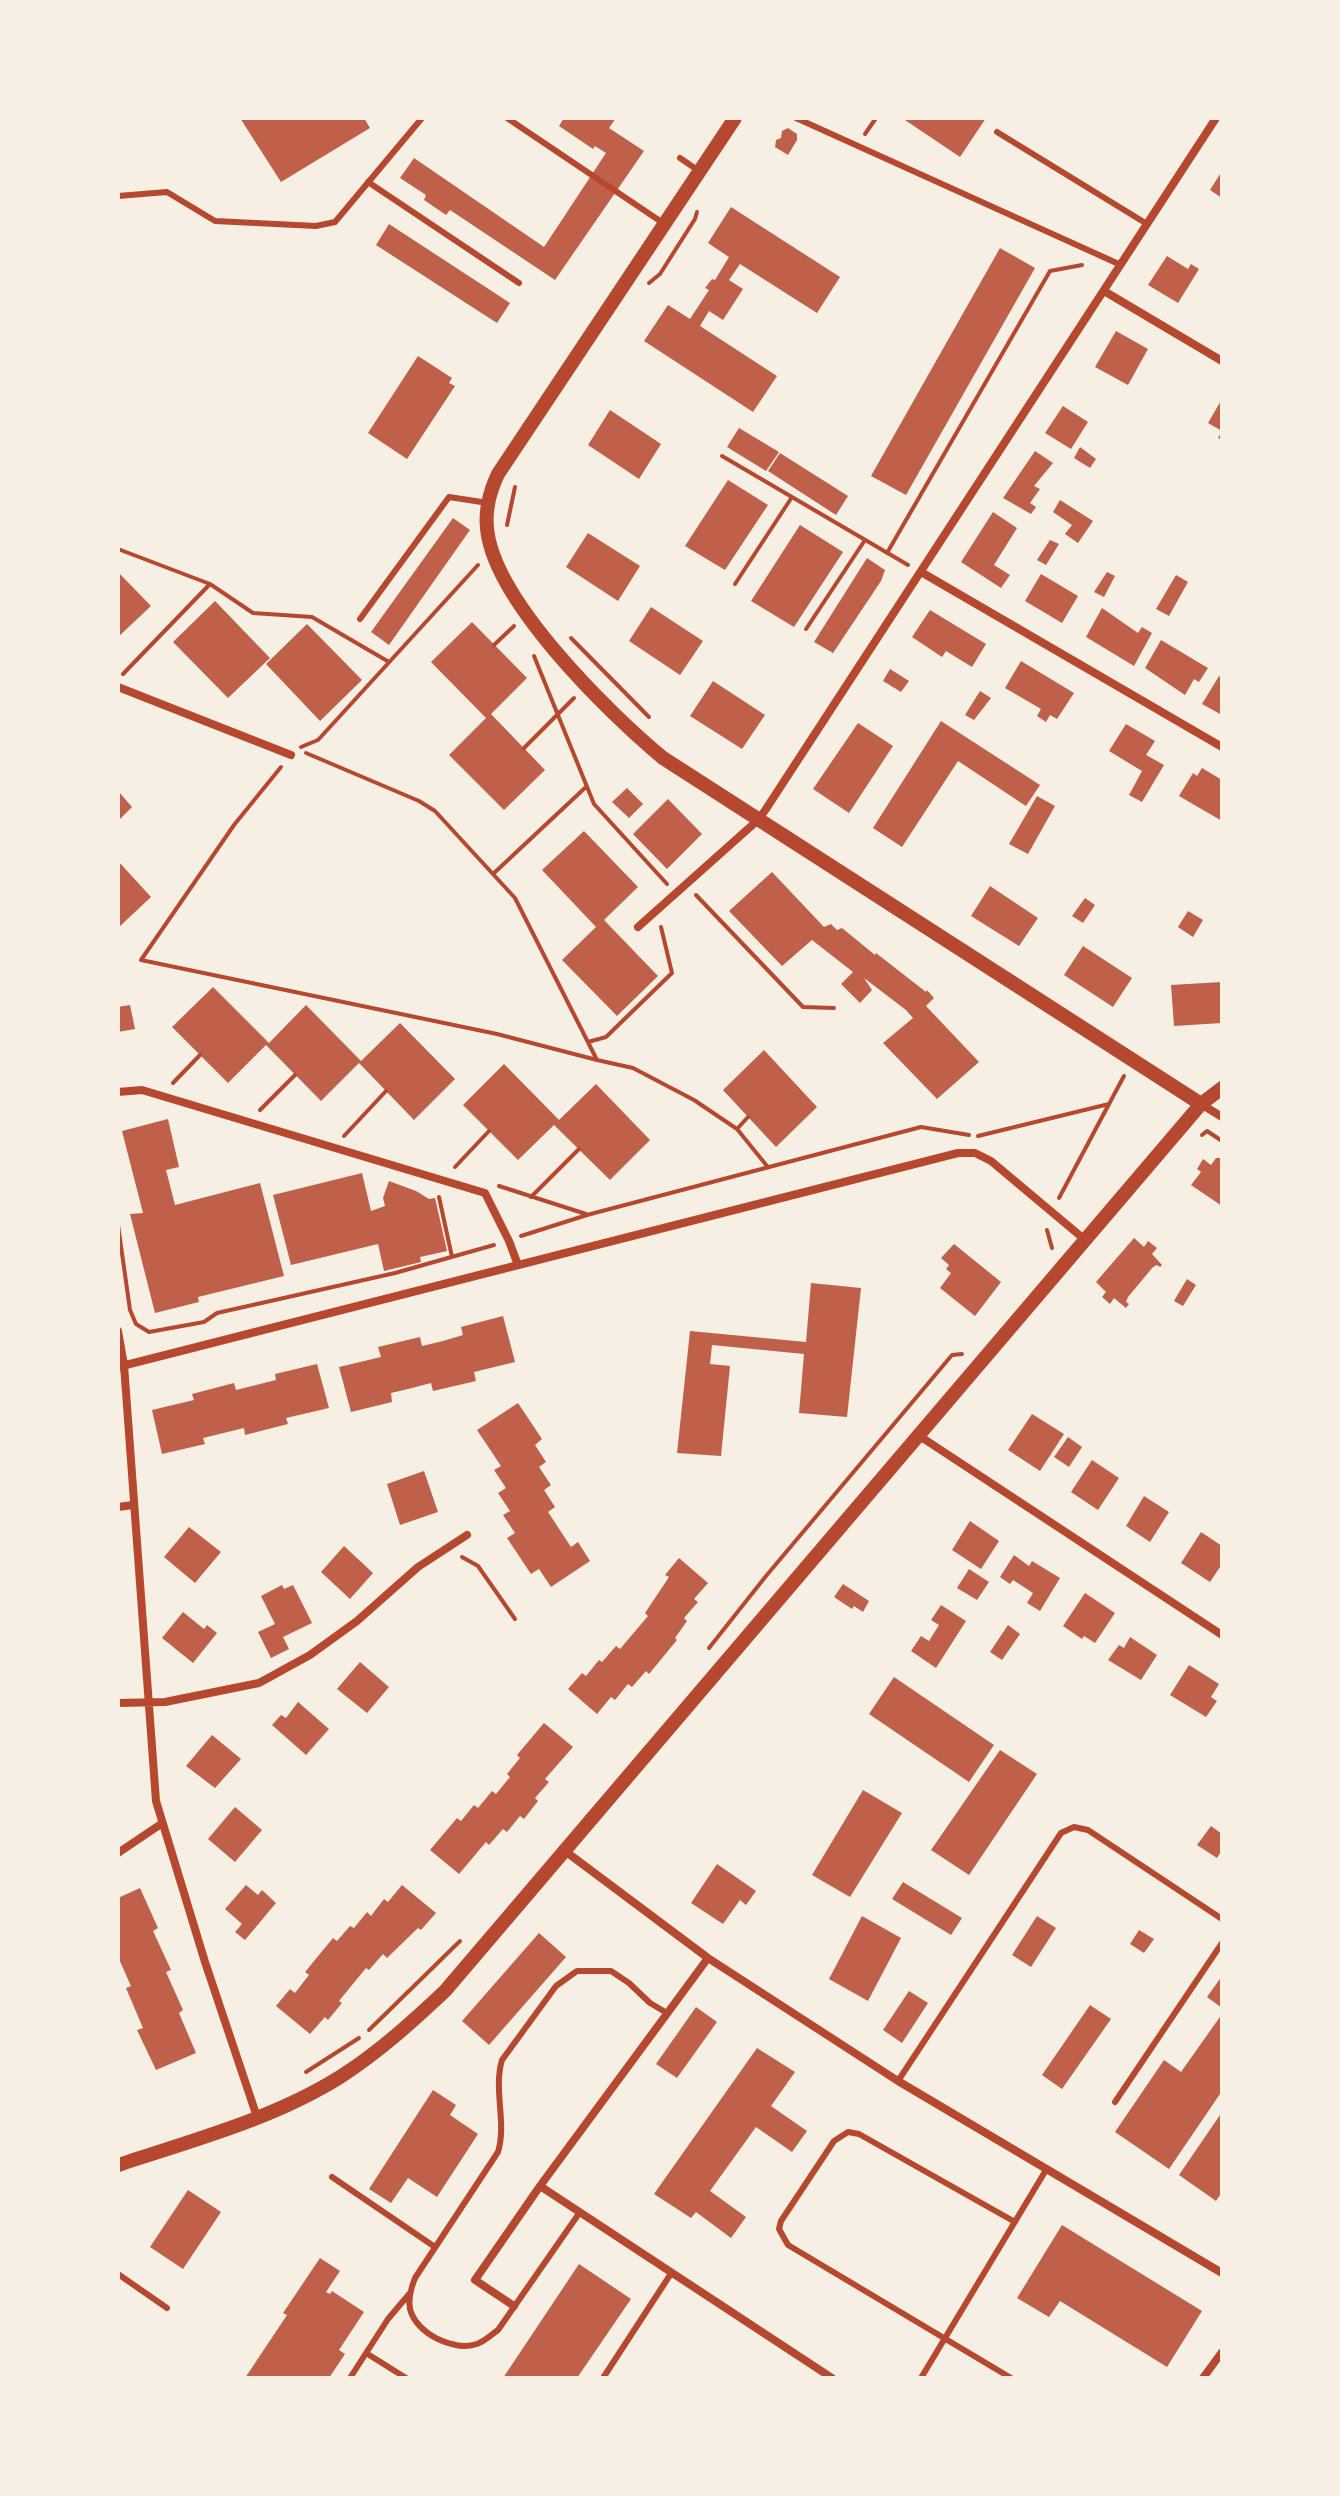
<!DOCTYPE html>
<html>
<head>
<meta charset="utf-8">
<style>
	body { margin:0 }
	#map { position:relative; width:1340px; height:2496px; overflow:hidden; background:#f6efe4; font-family:"Archivo Narrow",sans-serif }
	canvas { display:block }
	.frame { position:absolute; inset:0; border:120px solid #f6efe4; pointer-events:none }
</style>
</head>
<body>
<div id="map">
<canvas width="1340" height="2496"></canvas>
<div class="frame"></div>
</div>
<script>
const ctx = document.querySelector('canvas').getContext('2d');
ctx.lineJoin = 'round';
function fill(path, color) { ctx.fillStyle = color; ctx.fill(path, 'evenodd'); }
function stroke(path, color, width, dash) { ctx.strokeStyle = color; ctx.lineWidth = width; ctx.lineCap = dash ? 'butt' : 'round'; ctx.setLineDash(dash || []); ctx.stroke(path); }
fill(new Path2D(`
	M240,118h124l6,10 -89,54z
	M564,118h52l-7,10 35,23 -89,129 -105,-70 -4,5 -22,-15 2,-5 -26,-17 14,-20 130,89 62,-94 -11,-7 -2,3 -34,-23z
	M902,118h84l-26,39z
	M788,128l9,6v6l-9,15 -13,-8 1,-7 5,-2 1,-7z
	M1222,171v27l-12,-8z
	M731,207l109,70 -23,36 -77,-49 -11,16 14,9 -20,31 -14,-9 -9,15 77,50 -24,36 -109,-71 24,-36 22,14 19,-29 -4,-2 7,-9 3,1 14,-23 -21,-14z
	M389,224l121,79 -13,20 -121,-78z
	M1000,248l35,20 -129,227 -35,-19z
	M1167,256l21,13 3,-5 8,5 -21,34 -30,-18z
	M1116,331l32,18 -20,36 -33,-18z
	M418,356l34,22 -3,5 6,3 -48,73 -39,-26z
	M1222,399v41l-4,-2 4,-7 -14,-8z
	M1063,406l25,16 -17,27 -26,-16z
	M610,410l51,34 -22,35 -51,-34z
	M739,428l40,24 -13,19 -39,-24z
	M1080,447l16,12 -6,9 -16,-10z
	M1035,451l18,12 -19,23 6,3 -10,14 6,4 -5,7 -28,-16z
	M780,453l68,43 -12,19 -68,-44z
	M728,480l40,25 -43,65 -40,-24z
	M1060,500l33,21 -15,22 -13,-9 7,-9 -19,-13z
	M993,512l24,16 -23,37 16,10 -9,13 -40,-26z
	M453,518l17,12 -81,115 -18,-13z
	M800,525l43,27 -49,75 -43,-26z
	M588,533l52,33 -22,35 -52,-34z
	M1050,540l9,4 -13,21 -9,-5z
	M867,558l18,12 -4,11 -48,72 -19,-11z
	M118,572l33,34 -33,31z
	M1107,572l8,4 -11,21 -10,-5z
	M1041,574l37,22 -16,27 -37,-22z
	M1176,575l12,7 -19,34 -13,-7z
	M215,601l55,57 -42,40 -55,-56z
	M651,607l52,34 -23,34 -51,-34z
	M1102,608l36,25 4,-6 10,6 -18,33 -48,-29z
	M930,610l56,34 -14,23 -26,-16 -4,6 -30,-20z
	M472,622l55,56 -36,36 54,56 -41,40 -55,-55 37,-37 -55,-56z
	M307,624l55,56 -42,41 -54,-57z
	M1161,640l47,28 -9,14 -5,-3 -9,16 -40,-27z
	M1021,661l53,32 -17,26 -7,-4 -4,7 -9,-6 4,-7 -36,-21z
	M890,669l19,12 -8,11 -18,-11z
	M1219,676l3,2v37l-20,-11z
	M713,681l52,34 -23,34 -52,-33z
	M980,691l11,7 -17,22 -9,-5z
	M941,721l99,64 -14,21 -68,-45 -56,86 -29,-19z
	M858,723l35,23 -44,67 -36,-24z
	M1126,724l29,17 -9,14 18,10 -22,37 -13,-7 13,-24 -33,-20z
	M1202,768l20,12v41l-43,-25 14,-23 4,3z
	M627,788l16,16 -14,14 -17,-16z
	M118,791l14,16 -14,14z
	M1037,796l18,10 -27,48 -19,-10z
	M668,799l34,35 -35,35 -34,-35z
	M584,831l54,56 -34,33 54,56 -41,40 -55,-56 34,-33 -54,-57z
	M118,861l33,36 -33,31z
	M772,872l52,55 7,-3 6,6 5,-2 33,27 1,-2 50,39 1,-2 7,8 -8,8 53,56 -42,37 -54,-56 30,-25 -7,-8 -42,-32 8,12 -12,13 -19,-19 12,-12 -41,-32 -30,26 -53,-55z
	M990,886l48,32 -19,28 -48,-30z
	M1085,898l10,7 -12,18 -11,-7z
	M1188,911l15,9 -10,17 -15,-10z
	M1083,946l49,32 -19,29 -49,-32z
	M1222,982v41l-48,3 -3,-41z
	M213,987l56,56 37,-38 55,56 39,-38 55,56 -41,41 -55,-57 -38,38 -55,-56 -38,38 -56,-56z
	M130,1005l5,24 -17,3v-25z
	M764,1050l53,57 -41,40 -53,-57z
	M504,1064l55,56 37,-36 54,56 -40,40 -56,-55 -36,35 -55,-55z
	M168,1119l11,48 -13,3 9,35 85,-22 24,93 -86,21 1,5 -44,11 -25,-99 13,-1 -21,-82z
	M1216,1158h6v48l-31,-21 10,-13 -4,-3 6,-10 8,6z
	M362,1173l9,38 14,-5 -2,-8 6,-17 27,10 13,8 6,-1 12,53 -27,6 1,5 -37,9 -6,-27 -87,21 -18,-70z
	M1134,1238l10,9 4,-6 9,7 -5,6 10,11 -2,2 -3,-2 -4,2 -25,30 -2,5 3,2 -3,4 -12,-10 -4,6 -8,-7 4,-5 -10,-10z
	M954,1244l47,38 -26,34 -35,-28 11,-15 -5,-4 3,-4 -8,-7z
	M1187,1279l9,6 -13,21 -9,-5z
	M811,1283l50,5 -14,129 -48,-4 5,-59 -92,-9 -2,19 20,2 -9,90 -44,-3 13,-122 116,11z
	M503,1316l12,46 -41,10 2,9 -43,10 -2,-8 -19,5 -21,5 1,9 -41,10 -12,-45 42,-10 -3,-10 42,-10 2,9 21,-5 20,-6 -2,-8z
	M317,1364l12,44 -43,10 2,6 -43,11 -1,-7 -41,10 2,6 -43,10 -10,-44 42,-10 -2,-6 42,-11 2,7 40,-10 -1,-6z
	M518,1403l24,36 -7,6 11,17 -7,5 12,18 -7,5 11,17 -7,5 23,35 7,-5 12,19 -39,26 -12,-18 -8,5 -24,-36 8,-5 -12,-18 7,-4 -12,-18 8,-5 -12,-18 7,-4 -24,-36z
	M1032,1414l32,20 -24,37 -32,-21z
	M1068,1437l14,10 -13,20 -15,-10z
	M1092,1460l27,18 -21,32 -27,-18z
	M424,1471l14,41 -38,13 -13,-41z
	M1144,1496l25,16 -19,30 -24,-16z
	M970,1521l29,20 -18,28 -29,-19z
	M189,1527l32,25 -26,31 -31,-26z
	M1201,1532l21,14v18l-12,18 -29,-19z
	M344,1546l29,27 -23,26 -29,-27z
	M1014,1555l15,11 3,-5 28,17 -20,33 -13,-8 6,-10 -20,-13 -3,4 -10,-7z
	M679,1558l29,25 -14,16 4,3 -14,16 3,3 -12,17 2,2 -28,34 -3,-3 -14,16 -4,-3 -13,16 -4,-3 -14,17 -29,-25 14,-16 4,3 13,-16 3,2 14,-16 4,3 28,-33 -3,-3 24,-36 -4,-2z
	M969,1569l20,13 -12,18 -20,-12z
	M843,1584l26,17 -6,11 -9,-6 -2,3 -18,-12z
	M282,1585l2,4 9,-4 19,38 -29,14 6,12 -18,9 -13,-26 17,-8 -14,-28z
	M1085,1593l30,20 -20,30 -11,-7 -2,3 -19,-13z
	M941,1605l25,16 -30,47 -25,-17 10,-15 8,5 10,-16 -8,-5z
	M183,1612l21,17 3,-4 10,8 -24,30 -31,-25z
	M1008,1625l12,9 -18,26 -12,-8z
	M1130,1637l27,18 -16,25 -33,-20 11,-15 5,3z
	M360,1662l29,25 -22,26 -30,-24z
	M1189,1665l30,19 -8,13 6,4 -11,16 -36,-22z
	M894,1677l100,68 -25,37 -100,-68z
	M298,1702l31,27 -23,26 -34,-30 9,-10 5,3z
	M544,1723l29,24 -28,32 4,3 -14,16 3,3 -14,18 -4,-3 -13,16 -4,-3 -14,16 -3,-3 -27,32 -29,-24 27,-32 4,3 13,-16 4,3 14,-17 4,3 14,-17 -3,-3 13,-16 -3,-3z
	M212,1735l29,24 -26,29 -29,-22z
	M1000,1750l37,24 -68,101 -38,-25z
	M863,1790l39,23 -52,84 -38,-22z
	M235,1807l27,23 -27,32 -27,-23z
	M1211,1826l11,8v16l-5,8 -20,-13z
	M717,1864l39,27 -10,14 -6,-5 -17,24 -32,-21z
	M903,1882l59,36 -11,17 -59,-36z
	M246,1885l12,10 4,-5 14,13 -31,37 -10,-8 7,-8 -17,-15z
	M402,1885l34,28 -15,17 -3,-2 -31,30 -4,-4 -14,16 -3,-2 -27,33 3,2 -14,17 -3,-3 -15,17 -34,-28 14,-17 5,4 14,-18 -4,-3 28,-34 4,3 13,-15 4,2 13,-16 4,4 13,-17 4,3z
	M140,1888l18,40 -5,3 18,39 -5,2 17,38 -4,3 17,40 -40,17 -19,-40 6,-2 -17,-40 5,-2 -13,-29v-59z
	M862,1916l39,22 -33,63 -39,-22z
	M1037,1916l19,12 -25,39 -19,-12z
	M1139,1930l15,9 -10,14 -14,-9z
	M539,1933l27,24 -77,88 -27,-24z
	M1222,1976v32l-15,-11z
	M909,1991l19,12 -26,40 -19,-13z
	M1090,2005l21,14 -49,70 -20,-14z
	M696,2007l21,15 -40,56 -21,-14z
	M1222,2014v77l-53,78 -54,-37 49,-72 17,12z
	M757,2048l38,24 -24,34 36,25 -15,21 -36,-25 -46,64 36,26 -15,21 -35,-26 -5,6 -37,-24z
	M433,2090l23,15 -6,10 28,19 -41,63 -29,-19 -17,25 -22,-14z
	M1222,2112v80l-6,9 -37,-26z
	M188,2190l33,22 -38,57 -33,-22z
	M1062,2225l140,86 -35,56 -107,-66 -11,16 -32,-19z
	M320,2258l20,13 -14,21 4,2 2,-3 32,21 -25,38 6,4 -16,24h-84l42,-63 -4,-2z
	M579,2264l52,35 -54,79h-74z`), '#bf614a');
stroke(new Path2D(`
	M865,134l11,-16
	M649,283l11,-9 35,-55 2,-7
	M722,456l186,109
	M507,525l8,-38
	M118,549l92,35 43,29 59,4 77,45
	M887,553l163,-282 32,-6
	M735,584l57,-87
	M806,629l59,-89
	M571,638l78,79
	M494,645l20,-19
	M534,656l60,148 73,80
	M123,674l87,-90
	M301,747l17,-7 160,-175
	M524,748l50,-50
	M281,767l-47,58 -93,135 356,74 100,26 -82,-162 -80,-87 -16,-10 -113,-48
	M493,874l94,-88
	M696,895l107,112 31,1
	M588,1042l18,-5 66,-64 -11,-46
	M597,1060l36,8 61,32 43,29 30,37
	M173,1083l27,-28
	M260,1110l35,-35
	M737,1129l11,-12
	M1202,1135l5,-4 15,10
	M344,1136l42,-45
	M978,1136l131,-32 15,-28
	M455,1167l34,-36
	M499,1186l87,28
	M439,1197l13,60
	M531,1197l48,-48
	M1059,1198l50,-94
	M118,1225l12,85 6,14 13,8 55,-10 13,-9 178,-40 99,-28
	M1047,1230l5,18
	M521,1236l66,-21 334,-88 48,8
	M462,1557l16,9 37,53
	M709,1648l57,-72 186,-221 10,-1
	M369,2030l91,-89
	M306,2072l53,-34`), '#b5482f', 4);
stroke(new Path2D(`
	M507,118l156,105
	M796,118l325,147
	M997,132l150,92
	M680,158l19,13
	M368,182l151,101
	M118,196l49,-4 48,29 101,5 19,-4 87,-104
	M360,619l89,-122 39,6
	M898,2081l163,-248 13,-6 14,3 134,89
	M1115,2102l107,-159
	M332,2177l103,70
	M580,2212l-82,118c-7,5 -13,11 -21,14 -22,8 -61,-10 -67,-35 -2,-10 1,-21 5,-31l83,-126c9,-30 -5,-62 4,-92l54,-74 21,-15h34l18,12 21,20 17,10
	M118,2274l49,34
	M366,2353l40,25
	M350,2378l38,-59 22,-26
	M603,2378l69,-106
	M921,2378l125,-208
	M1011,2378l-223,-133 -9,-16 2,-8 53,-80 14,-9 11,2 156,88`), '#b5482f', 6);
stroke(new Path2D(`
	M1104,291l118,70
	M921,572l301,175
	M118,687l173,68
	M638,927l120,-107 8,-11 450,-691
	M118,1092l24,-2 343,103 24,48 9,24
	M1201,1104l21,13
	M118,1331l6,34 32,436 49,161 52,155
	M118,1367l840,-214h17l16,8 93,78
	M918,1435l304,200
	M118,1507l15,-2
	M118,1703l47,-1 94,-19 51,-28 47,-34 61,-54 49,-32
	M565,1851l143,107 190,123 324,192
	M118,1853l43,-29
	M540,2186l292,192
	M514,2306l-39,-26 65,-94 168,-228
	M1203,2378l19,-26`), '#b5482f', 8);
stroke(new Path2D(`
	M735,118l-237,356c-8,17 -13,35 -11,54 6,72 122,185 176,230l538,346
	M118,2165c75,-25 155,-46 222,-88 39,-25 72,-55 105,-86l756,-887 21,-16`), '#b5482f', 14);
</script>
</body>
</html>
